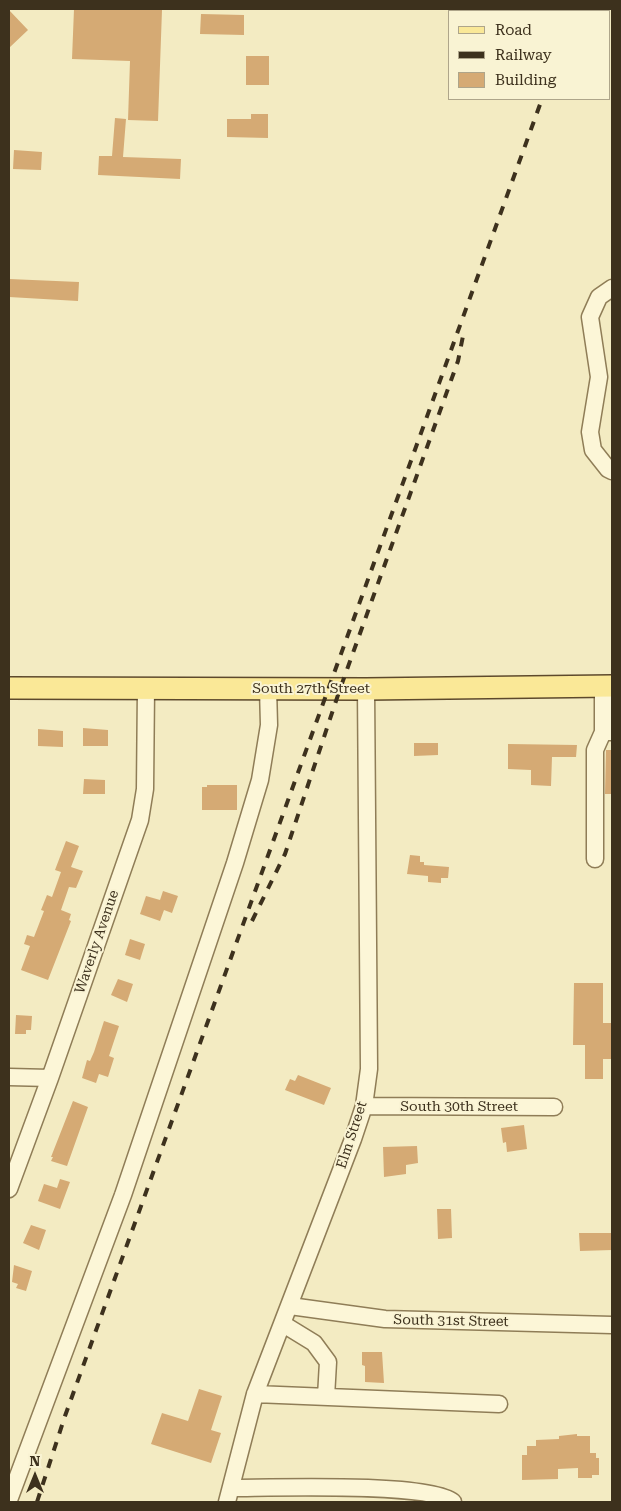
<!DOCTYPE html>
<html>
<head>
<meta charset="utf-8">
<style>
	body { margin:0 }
	#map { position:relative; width:621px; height:1511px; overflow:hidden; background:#f3ebc2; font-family:"Roboto Serif",serif }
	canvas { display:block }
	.frame { position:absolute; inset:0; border:10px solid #3d311d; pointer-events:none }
	.legend { position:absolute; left:448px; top:10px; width:162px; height:90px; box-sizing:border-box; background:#f9f3d3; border:1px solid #aea58a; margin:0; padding:6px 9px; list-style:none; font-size:15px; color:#3d311d }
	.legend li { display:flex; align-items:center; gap:10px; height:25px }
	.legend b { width:25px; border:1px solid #aea58a }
	.north { position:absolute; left:10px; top:1451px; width:50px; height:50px; -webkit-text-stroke:4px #f9f3d3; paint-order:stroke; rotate:0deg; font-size:14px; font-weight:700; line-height:20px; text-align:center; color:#3d311d }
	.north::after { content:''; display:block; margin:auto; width:18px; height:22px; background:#3d311d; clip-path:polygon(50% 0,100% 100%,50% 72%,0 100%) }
</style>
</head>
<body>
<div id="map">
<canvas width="621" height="1511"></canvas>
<div class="frame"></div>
<ul class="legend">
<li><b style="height:6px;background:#fae897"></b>Road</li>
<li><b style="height:6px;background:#3d311d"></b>Railway</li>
<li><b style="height:14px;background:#d5aa74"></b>Building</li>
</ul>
<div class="north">N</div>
</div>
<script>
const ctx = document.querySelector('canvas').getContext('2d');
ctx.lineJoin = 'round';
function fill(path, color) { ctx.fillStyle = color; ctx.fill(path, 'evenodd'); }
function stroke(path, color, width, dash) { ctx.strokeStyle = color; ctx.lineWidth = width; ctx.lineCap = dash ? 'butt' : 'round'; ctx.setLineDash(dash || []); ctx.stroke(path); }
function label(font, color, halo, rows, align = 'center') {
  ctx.font = font + ' "Roboto Serif",serif'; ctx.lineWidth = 4; ctx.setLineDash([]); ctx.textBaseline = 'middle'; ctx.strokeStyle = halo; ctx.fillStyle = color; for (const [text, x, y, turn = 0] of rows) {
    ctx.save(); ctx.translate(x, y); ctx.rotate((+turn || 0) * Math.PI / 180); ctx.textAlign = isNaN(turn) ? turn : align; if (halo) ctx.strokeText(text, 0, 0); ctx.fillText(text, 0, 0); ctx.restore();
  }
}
fill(new Path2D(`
	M74,9l88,1 -4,111 -30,-1 2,-59 -58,-2z
	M9,10l19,20 -19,18z
	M201,14l43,1v20l-44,-1z
	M246,56h23v29h-23z
	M251,114h17v24l-41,-1v-18h24z
	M115,118l11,1 -3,38 58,2 -1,20 -82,-4 1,-19h13z
	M14,150l28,2 -1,18 -28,-1z
	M9,279l70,3 -1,19 -69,-4z
	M83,728l25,2v16h-25z
	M38,729l25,2v16l-25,-1z
	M414,743h24v12l-24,1z
	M508,744l69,1 -1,12h-24l-1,29 -20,-1v-15l-23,-1z
	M606,750h6v44h-7z
	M84,779l21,1v14h-22z
	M207,785h30v25h-35v-23h5z
	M66,841l13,5 -8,21 12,4 -7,17 -7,-1 -8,23 10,4 -2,6 2,1 -23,59 -27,-10 9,-24 -6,-2 3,-9 7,2 10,-26 -3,-1 6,-15 5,2 9,-25 -6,-2z
	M410,855l10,1v6h4v3l25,2 -1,11h-7v5l-13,-1v-6l-21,-2z
	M163,891l15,5 -6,17 -8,-3 -4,11 -20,-7 6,-18 14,4z
	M130,939l15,5 -5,16 -15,-5z
	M118,979l15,5 -6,18 -16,-7z
	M574,983h29v40h9v36h-9v20h-18v-34h-12z
	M16,1015l16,1 -1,14h-5v4h-11z
	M104,1021l15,5 -10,30 5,2 -6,19 -9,-3 -3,9 -14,-5 5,-18 3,1 4,-9z
	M298,1075l33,13 -7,17 -39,-15 5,-11 5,2z
	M73,1101l15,6 -21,59 -16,-5 2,-4h-2z
	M524,1125l3,24 -20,3 -1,-10 -3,1 -2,-15z
	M417,1146l1,17 -12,2v9l-22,3 -1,-30z
	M60,1179l10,3 -10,27 -22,-8 6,-17 13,4z
	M437,1209h14l1,29 -14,1z
	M31,1225l15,5 -7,20 -16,-7z
	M579,1233h33v17l-32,1z
	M14,1265l18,6 -6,20 -10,-3 2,-4 -6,-2z
	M362,1352h20l2,31 -19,-1v-16l-3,-1z
	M199,1389l23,7 -11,34 10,3 -10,30 -60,-19 11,-31 26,8z
	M577,1434v2h13v17h6v5h3v17h-7v3h-14v-10l-20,1v10l-36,1v-25h5v-9h9v-6l23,-1v-3z`), '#d5aa74');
const minor = new Path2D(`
	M612,288l-13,9 -9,20 9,60 -9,55 3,18 15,19 4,2
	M603,687v45h9
	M595,859v-109l8,-18
	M9,1077l41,1
	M364,1106l190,1
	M9,1189l41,-111 90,-258 5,-31 1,-101
	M290,1306l95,13 227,6
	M283,1324l31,19 14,19 -2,35
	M255,1394l244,10
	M231,1488c38,0 198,-6 222,14
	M9,1500l114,-305 112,-332 25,-83 9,-55 -1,-37
	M227,1502l28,-108 98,-255 11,-33 5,-37 -3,-380`);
const major = new Path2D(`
	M9,688l357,1 246,-3`);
stroke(minor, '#8f7d57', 19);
stroke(major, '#5d492c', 24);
stroke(minor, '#fcf6d7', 16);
stroke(major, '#fae897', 21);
stroke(new Path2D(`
	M573,11v-2
	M252,921l33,-67 55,-165 118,-328 5,-25
	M37,1502l28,-86 477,-1317`), '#3d311d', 4, [9, 9]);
label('14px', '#3d311d', '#f9f3d3', [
	["South 27th Street",311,689],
	["Waverly Avenue",97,942,-71],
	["South 30th Street",459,1107],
	["Elm Street",352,1135,-72],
	["South 31st Street",451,1321,1]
]);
</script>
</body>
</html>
